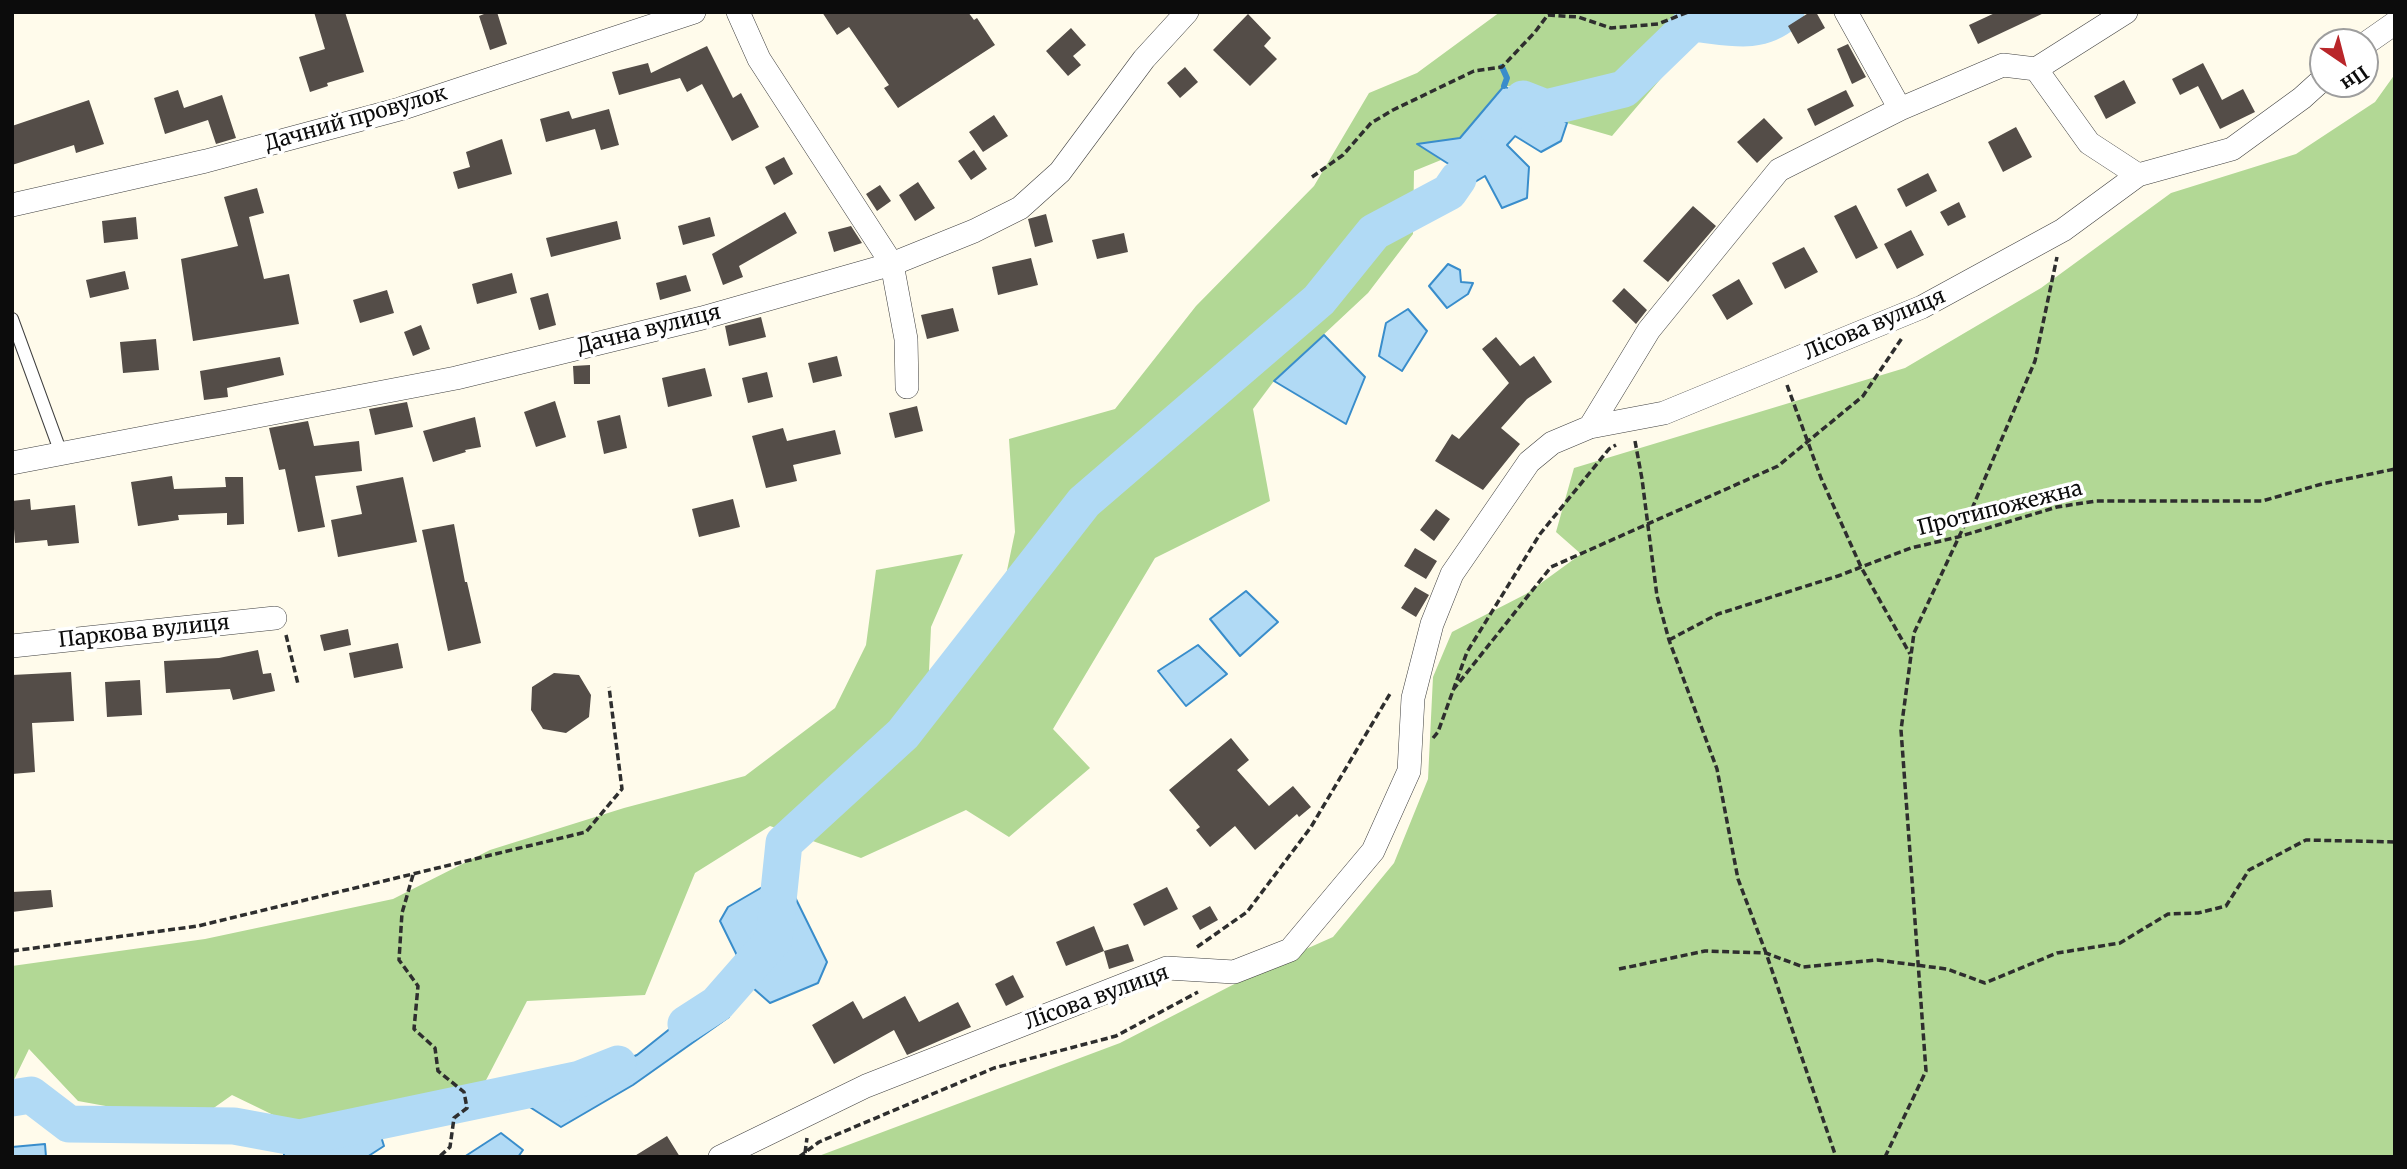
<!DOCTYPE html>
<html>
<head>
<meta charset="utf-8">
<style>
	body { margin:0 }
	#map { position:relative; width:2407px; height:1169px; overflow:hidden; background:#fffbeb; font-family:Merriweather,serif }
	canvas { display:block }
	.frame { position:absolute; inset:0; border:14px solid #0c0c0c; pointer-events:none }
	.north { position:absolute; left:2309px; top:28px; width:70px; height:70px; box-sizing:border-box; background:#fff; border:2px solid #9e9e9e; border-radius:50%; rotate:145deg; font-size:19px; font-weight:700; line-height:28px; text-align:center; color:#0c0c0c }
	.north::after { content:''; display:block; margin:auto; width:24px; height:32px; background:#b9262a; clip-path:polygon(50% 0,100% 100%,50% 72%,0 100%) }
</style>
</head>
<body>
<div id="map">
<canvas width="2407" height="1169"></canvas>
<div class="frame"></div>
<div class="north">Пн</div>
</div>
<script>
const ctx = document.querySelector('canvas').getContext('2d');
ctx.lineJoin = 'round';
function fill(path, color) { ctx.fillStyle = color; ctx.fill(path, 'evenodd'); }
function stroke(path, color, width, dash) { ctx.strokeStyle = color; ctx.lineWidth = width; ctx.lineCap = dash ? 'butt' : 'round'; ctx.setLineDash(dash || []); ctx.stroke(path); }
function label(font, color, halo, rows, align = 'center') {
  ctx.font = font + ' Merriweather,serif'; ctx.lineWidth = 7; ctx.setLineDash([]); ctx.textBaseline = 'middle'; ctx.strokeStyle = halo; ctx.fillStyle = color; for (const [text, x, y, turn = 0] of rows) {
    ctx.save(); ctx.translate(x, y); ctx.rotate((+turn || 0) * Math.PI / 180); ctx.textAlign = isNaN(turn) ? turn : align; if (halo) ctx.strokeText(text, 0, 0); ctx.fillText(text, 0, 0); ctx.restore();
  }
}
fill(new Path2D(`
	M1500,12h262l3,29 -67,-6 -86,101 -45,-13 -12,-33 -50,-4 -45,52 -42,6 23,16 -27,11 -1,63 -45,59 -94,88 -21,28 17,92 -115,57 -102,171 37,39 -81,69 -43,-27 -105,48 -91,-32 -75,47 -50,122 -118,6 -44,85 -189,39 -62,-30 -38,27 -116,-21 -49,-52 -17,35v-118l193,-27 188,-40 97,-49 134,-42 121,-32 90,-68 31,-63 10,-75 87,-16 -32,73 -3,66 62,-41 25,-120 -6,-93 106,-30 81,-103 118,-120 55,-93 48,-20z
	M2395,74v1083h-1579l304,-114 159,-82 54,-24 61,-74 34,-84 5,-102 19,-45 74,-38 55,-40 -25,-22 18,-64 331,-100 136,-80 130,-95 125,-39 79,-52z`), '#b2d895');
const water = new Path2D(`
	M1504,86l63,37 -6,18 -20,11 -26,-16 -8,9 22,22 -2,31 -25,10 -17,-32 -69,41 7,-21 32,-28 -38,-24 43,-6z
	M1448,264l12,6 1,12 12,1 -5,11 -21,14 -18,-22z
	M1408,309l19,22 -25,40 -23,-15 7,-33z
	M1324,335l41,42 -19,47 -72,-43z
	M1246,591l32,31 -38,34 -30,-37z
	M1198,645l29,29 -41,32 -28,-35z
	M771,882l18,3 38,77 -9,21 -48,20 -17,-15 -33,-67 8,-14z
	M716,992l13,5v20l-96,68 -72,42 -36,-23 7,-8 105,-41z
	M379,1130l5,16 -17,11h-83v-12l71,-9z
	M501,1133l22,17 -5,7h-54z
	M45,1144l1,13h-34v-10z`);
fill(water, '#b1daf5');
stroke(water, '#398dcb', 2);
stroke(new Path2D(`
	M1502,67l5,11 -3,8`), '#398dcb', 6);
stroke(new Path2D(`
	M1497,127l26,-28 23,9 78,-19 68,-66c35,3 66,14 94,-11
	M686,1024l31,-20 57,-65 10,-96 119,-109 181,-232 235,-202 55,-68 75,-40 9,-13
	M12,1098l19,-3 38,29 165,2 65,12 281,-59 38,-15`), '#b1daf5', 37);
fill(new Path2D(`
	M314,12h31l19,60 -37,11 1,3 -18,6 -11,-35 26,-8z
	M489,12h8l10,32 -17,6 -11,-34z
	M822,12h146l6,8 3,-2 18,27 -97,63 -14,-20 5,-3 -40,-58 -12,8z
	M1810,12h6l9,16 -27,16 -10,-18z
	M1997,12h49l-68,32 -9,-19z
	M1248,14l23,24 -7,8 13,13 -27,27 -37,-36z
	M1071,28l15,17 -13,11 8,9 -13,11 -22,-25z
	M1848,44l18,33 -14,7 -15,-35z
	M707,46l26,52 8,-5 18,34 -27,14 -30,-57 -15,8 -7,-14 -61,17 -7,-23 36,-9 3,10z
	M2203,63l19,37 21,-11 12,23 -35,17 -22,-43 -18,9 -8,-16z
	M1185,67l13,15 -18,16 -13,-15z
	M2124,80l12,23 -30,16 -12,-23z
	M178,90l6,18 38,-13 14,43 -20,6 -8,-24 -43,14 -11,-36z
	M1846,90l8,16 -39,20 -8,-17z
	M89,100l15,44 -28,9 -2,-8 -62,20v-39z
	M609,109l10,36 -18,5 -6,-21 -49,13 -6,-23 29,-8 3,8z
	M994,115l14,21 -25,16 -14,-20z
	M1764,118l19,20 -26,25 -20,-21z
	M2016,127l16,30 -29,15 -15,-30z
	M502,139l10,35 -54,15 -5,-17 17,-5 -4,-15z
	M974,150l13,19 -16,11 -13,-19z
	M784,157l9,17 -19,11 -9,-18z
	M1928,173l9,18 -31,16 -9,-18z
	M918,182l17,26 -20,13 -16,-26z
	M880,185l11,16 -14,10 -11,-17z
	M257,188l7,25 -15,4 15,62 25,-5 10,50 -106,17 -12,-82 57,-13 -14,-49z
	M1959,202l7,15 -18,9 -8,-14z
	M1856,205l22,43 -22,11 -22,-43z
	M1693,206l23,20 -48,56 -25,-21z
	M785,212l12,21 -58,33 4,11 -20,8 -11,-31z
	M1046,214l7,28 -18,5 -7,-28z
	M136,217l2,22 -34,4 -2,-22z
	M710,217l5,19 -32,9 -5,-19z
	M617,221l4,18 -70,18 -5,-19z
	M851,226l11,17 -28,9 -6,-20z
	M1911,230l13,25 -27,14 -13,-25z
	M1124,233l4,19 -31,7 -5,-19z
	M1804,247l14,25 -33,17 -13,-26z
	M1031,258l7,27 -40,10 -6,-28z
	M125,271l4,18 -39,9 -4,-18z
	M512,273l5,20 -40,11 -5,-20z
	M686,275l5,16 -31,9 -4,-17z
	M1739,279l14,25 -26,16 -15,-25z
	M1624,288l23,22 -11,14 -24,-23z
	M387,290l7,23 -34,10 -7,-23z
	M548,293l8,32 -17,5 -9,-32z
	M953,308l6,23 -32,8 -6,-24z
	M761,317l5,20 -37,9 -4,-20z
	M421,325l9,24 -17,7 -9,-24z
	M1496,337l24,29 14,-10 18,26 -25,17 -26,29 19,16 -37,46 -48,-29 17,-27 7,5 50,-56 -27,-34z
	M156,339l3,31 -36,3 -3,-31z
	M837,356l5,20 -29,7 -5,-20z
	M280,357l4,18 -57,13 1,9 -24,3 -4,-29z
	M590,365v19h-16l-1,-18z
	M705,368l7,28 -44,11 -6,-29z
	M767,372l6,25 -25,6 -6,-25z
	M555,401l11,36 -30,10 -12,-35z
	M407,402l6,25 -38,8 -6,-26z
	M917,406l6,25 -28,7 -6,-25z
	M620,415l7,33 -23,6 -7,-33z
	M475,417l6,30 -16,3 1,2 -33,10 -10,-31z
	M308,421l6,25 45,-5 3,30 -47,5 10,51 -27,5 -13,-63 -6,1 -10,-42z
	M783,428l4,13 48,-11 6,24 -48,11 4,16 -31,7 -14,-52z
	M172,476l2,13 52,-2 -1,-10h18l1,47 -17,1v-12l-49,2 1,5 -41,6 -7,-44z
	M403,477l14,65 -79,15 -7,-37 31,-6 -6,-28z
	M30,499l1,11 44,-5 4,38 -31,3 -1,-6 -32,3 -3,-42z
	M733,499l7,28 -41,10 -7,-28z
	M1436,509l14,10 -16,22 -14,-11z
	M454,524l11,58h2l14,61 -33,8 -26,-121z
	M1415,548l22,13 -11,18 -22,-13z
	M1415,587l14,8 -13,22 -15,-9z
	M348,629l3,16 -27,6 -4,-16z
	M398,643l5,25 -49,10 -5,-25z
	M258,650l5,24 8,-1 4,18 -42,9 -3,-11 -64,4 -2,-32 55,-3z
	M71,672l3,49 -42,2 3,49 -23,2v-99z
	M554,673l25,2 12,20 -2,22 -23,16 -23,-4 -12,-19 1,-23z
	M140,680l2,35 -35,2 -2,-35z
	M1231,738l18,22 -12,10 32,36 24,-20 18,21 -12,10 -2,-3 -42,36 -20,-24 -25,21 -14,-17 4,-3 -31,-37z
	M1167,887l11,22 -34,17 -11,-22z
	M51,890l2,17 -41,5v-20z
	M1210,906l8,14 -18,10 -8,-14z
	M1094,926l10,25 -38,15 -10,-24z
	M1128,944l6,17 -25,8 -5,-18z
	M1013,975l11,22 -18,9 -11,-22z
	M905,996l14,26 39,-20 13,25 -64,28 -13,-25 -60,34 -22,-39 41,-24 10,18z
	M667,1136l13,21h-47z`), '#544d48');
const service = new Path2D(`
	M12,319l49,134`);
const minor = new Path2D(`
	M738,12l21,47 133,205 14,75 1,48
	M1846,12l54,97
	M2365,44l30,-21
	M2036,69l53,74 49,32
	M12,205l194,-44 194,-52 294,-97
	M1590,427l59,-97 130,-160 121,-61 103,-44 33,4 90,-57
	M12,463l444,-85 246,-60 190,-54 82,-33 46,-23 40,-36 84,-113 43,-47
	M12,646l263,-28
	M720,1157l146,-71 301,-118 67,4 56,-22 83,-99 36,-80 4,-73 19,-74 20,-50 77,-112 23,-19 38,-16 74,-14 258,-106 141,-77 75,-55 94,-26 70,-51 21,-19`);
stroke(service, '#3f3f3f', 14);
stroke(minor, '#3f3f3f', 24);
stroke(new Path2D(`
	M1548,15l30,2 33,11 47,-4 30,-12
	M1312,177l31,-22 28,-32 22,-13 81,-39 28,-4 33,-35 15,-20
	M1787,385l34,93 40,89 49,87
	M1635,441l7,38 15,117 12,44 48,129 21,110 28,74 70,204
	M286,635l12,49
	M1669,640l49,-26 120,-38 73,-28 47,-11 99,-30 39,-6h166l60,-17 73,-15
	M1453,690l98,-123 227,-101 85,-70 39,-58
	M1433,738l5,-6 29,-80 73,-118 69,-85 7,-4
	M413,875l-11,38 -3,47 19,26 -4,43 21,19 3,23 26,21 3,16 -13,10 -4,29 -11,10
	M1197,947l50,-35 64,-85 80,-135
	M12,951l186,-25 388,-94 36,-43 -13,-102
	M1619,969l86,-18 61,2 37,14 74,-7 70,9 38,14 72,-30 63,-10 48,-29 30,-1 28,-7 23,-36 57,-30 89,2
	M805,1153l2,-15
	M799,1157l20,-15 175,-74 122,-32 82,-44
	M1885,1157l41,-86 -25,-341 13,-97 57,-122 64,-150 22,-104`), '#2e2e2e', 3.5, [7, 3.5]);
stroke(service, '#fff', 12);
stroke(minor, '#fff', 23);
label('21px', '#0c0c0c', '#fff', [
	["Дачний провулок",356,119,-16],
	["Лісова вулиця",1875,325,-23],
	["Дачна вулиця",649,330,-14],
	["Протипожежна",2000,509,-14],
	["Паркова вулиця",144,632,-6],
	["Лісова вулиця",1097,998,-20]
]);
</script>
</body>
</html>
